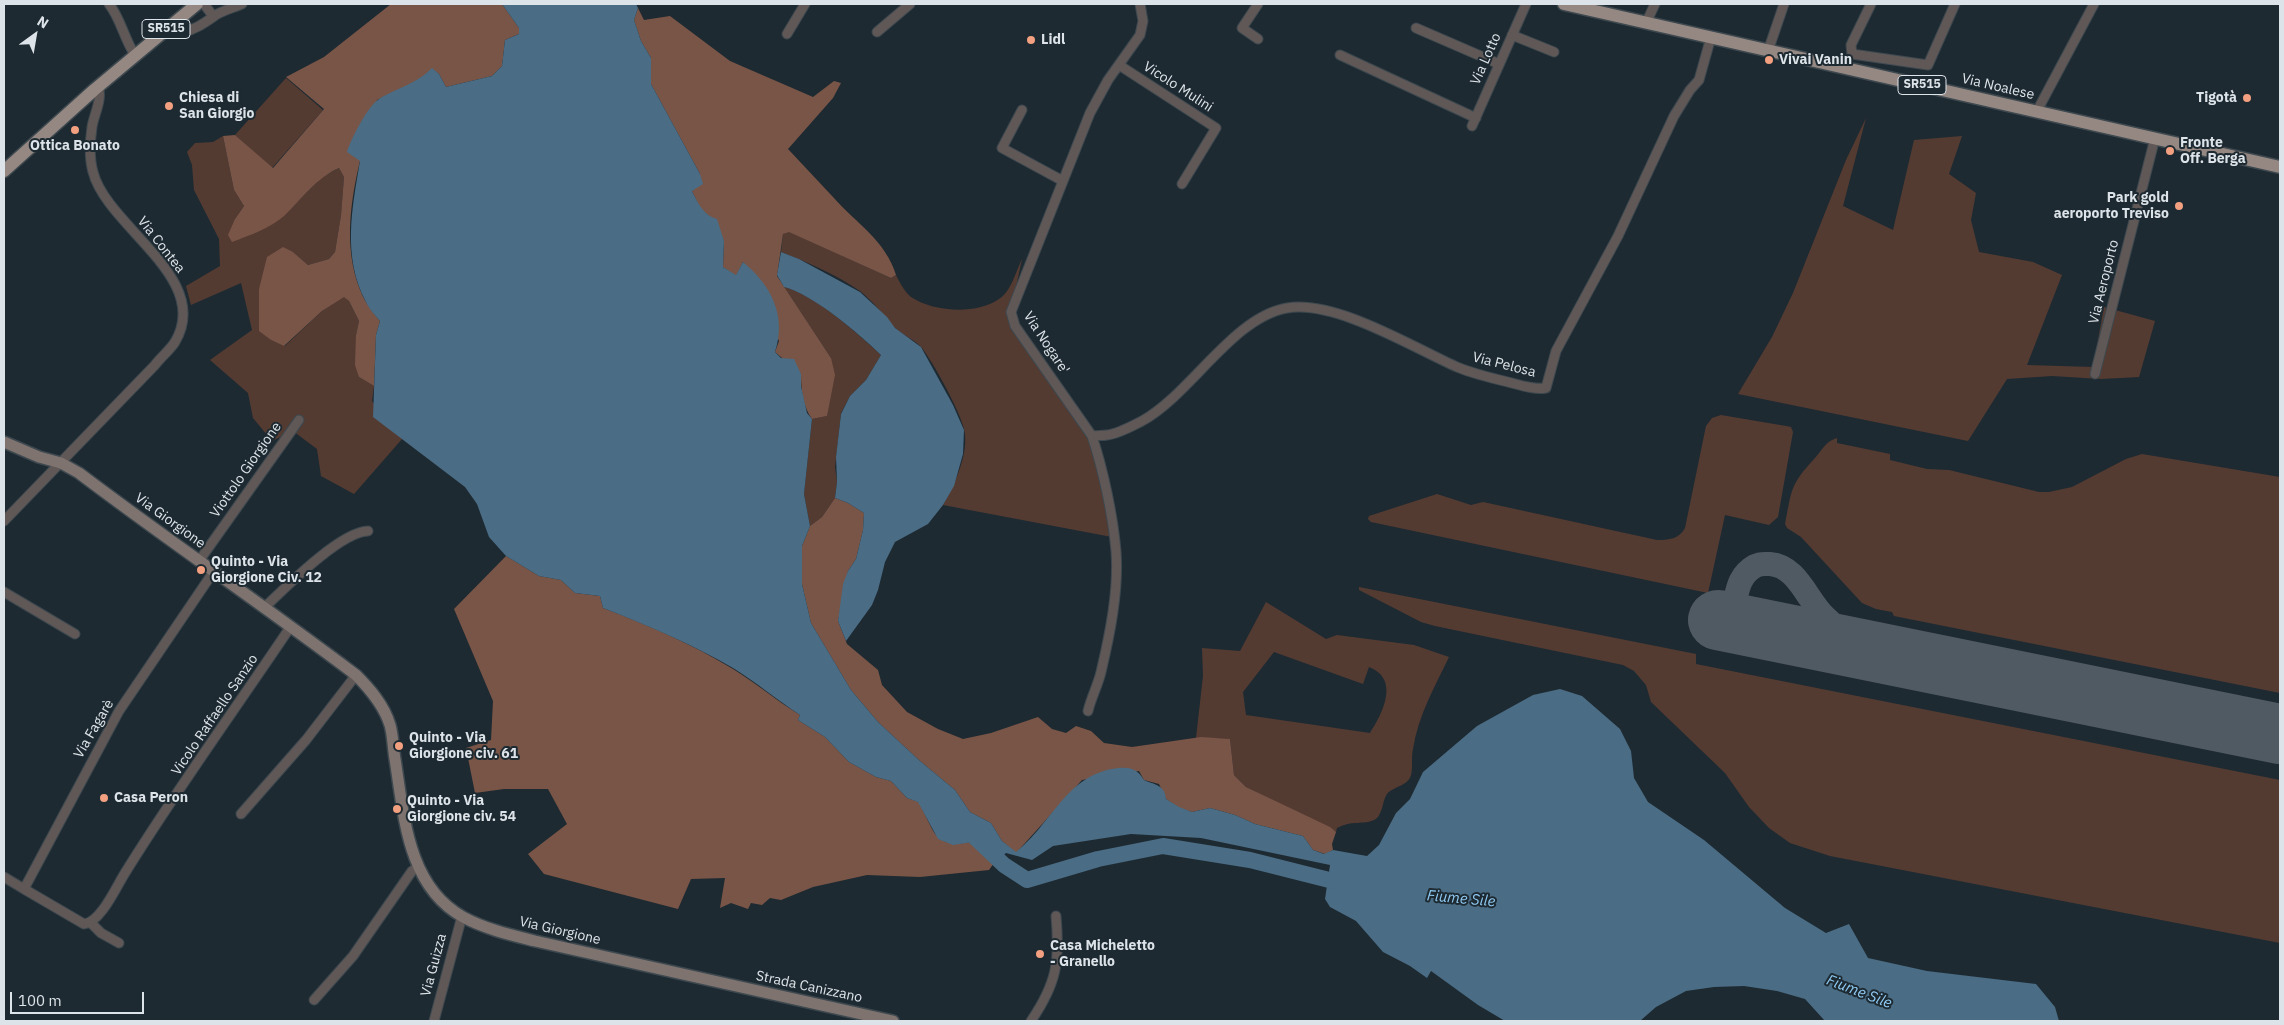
<!DOCTYPE html>
<html>
<head>
<meta charset="utf-8">
<style>
	body { margin:0 }
	#map { position:relative; width:2284px; height:1025px; overflow:hidden; background:#1e2a32; font-family:"IBM Plex Sans",sans-serif }
	canvas { display:block }
	.frame { position:absolute; inset:0; border:5px solid #dde4e9; pointer-events:none }
	.north { position:absolute; left:10px; top:10px; width:50px; height:50px; -webkit-text-stroke:4px #1e2a32; paint-order:stroke; rotate:32deg; font-size:14px; font-weight:700; line-height:20px; text-align:center; color:#dde4e9 }
	.north::after { content:''; display:block; margin:auto; width:18px; height:22px; background:#dde4e9; clip-path:polygon(50% 0,100% 100%,50% 72%,0 100%) }
	.scale { position:absolute; left:10px; top:992px; width:134px; height:22px; box-sizing:border-box; border:2px solid #dde4e9; border-top:0; padding-left:6px; font-size:15px; line-height:18px; white-space:nowrap; color:#dde4e9; -webkit-text-stroke:4px #1e2a32; paint-order:stroke }
</style>
</head>
<body>
<div id="map">
<canvas width="2284" height="1025"></canvas>
<div class="frame"></div>
<div class="north">N</div>
<div class="scale">100 m</div>
</div>
<script>
const ctx = document.querySelector('canvas').getContext('2d');
ctx.lineJoin = 'round';
function fill(path, color) { ctx.fillStyle = color; ctx.fill(path, 'evenodd'); }
function stroke(path, color, width, dash) { ctx.strokeStyle = color; ctx.lineWidth = width; ctx.lineCap = dash ? 'butt' : 'round'; ctx.setLineDash(dash || []); ctx.stroke(path); }
function label(font, color, halo, rows, align = 'center') {
  ctx.font = font + ' "IBM Plex Sans",sans-serif'; ctx.lineWidth = 4; ctx.setLineDash([]); ctx.textBaseline = 'middle'; ctx.strokeStyle = halo; ctx.fillStyle = color; for (const [text, x, y, turn = 0] of rows) {
    ctx.save(); ctx.translate(x, y); ctx.rotate((+turn || 0) * Math.PI / 180); ctx.textAlign = isNaN(turn) ? turn : align; if (halo) ctx.strokeText(text, 0, 0); ctx.fillText(text, 0, 0); ctx.restore();
  }
}
fill(new Path2D(`
	M286,78l37,32 -51,58 -37,-33z
	M1866,118l-23,88 50,24 21,-90 48,-4 -13,38 27,19 -5,27 8,32 54,10 29,13 -35,90 66,2 11,-60 51,14 -16,56 -38,2 -49,-3 -45,3 -39,62 -230,-47 34,-57 21,-44 53,-133z
	M223,136l11,54 10,16 -9,13 47,-2 40,-40 17,-9 5,9 -3,38 -6,37 -6,7 -21,6 -15,-13 -34,37v41l12,10 14,6 37,-35 22,-15 5,5 10,20 -3,14 3,42 15,9 -2,15 21,30 9,8 -48,55 -33,-18 -4,-27 -24,-18 -21,10 -19,-23 -5,-25 -38,-33 42,-30 -11,-47 -50,22 -5,-19 34,-20 -1,-27 -25,-49 -2,-25 -5,-13 8,-9 18,-1z
	M788,231l103,47 5,-3c4,8 8,16 15,22 22,15 66,18 88,2 12,-7 17,-28 23,-40l-11,51 77,119 24,108 -169,-32c11,-19 27,-53 21,-76 -4,-18 -31,-67 -42,-81 -8,-9 -20,-13 -28,-21 -11,-12 -21,-26 -34,-36 -23,-16 -53,-29 -79,-39l2,-18z
	M784,287c31,8 73,46 97,68l-15,25 -16,16 -9,17 -6,54 2,15 -2,16 -13,19 -12,9 -6,-32 8,-75 15,-3 4,-58z
	M1721,415l65,11 5,1 2,5 -15,85 -9,8 -44,-10 -17,78 -337,-71 -3,-3 1,-3 68,-22 34,11 12,-3 174,38c12,0 22,-1 28,-12l21,-102 6,-8z
	M1837,438v5l53,11v6l37,9 22,1 90,22h10l23,-5 54,-28 16,-5 138,23v216l-386,-77 -2,-4 -16,-3 -14,-6 -61,-66 -14,-9 -2,-4c7,-35 5,-39 30,-66 7,-8 11,-17 22,-20z
	M1359,587l337,67v10l584,116v163l-450,-87 -40,-13 -21,-15 -20,-21 -24,-34 -74,-71 -5,-17 -12,-14 -11,-6 -188,-39 -14,-4 -62,-32z
	M1266,602l60,37 11,-4 77,10 35,12c-14,29 -31,59 -36,92 -2,8 0,18 -2,26 -3,11 -17,11 -24,19 -5,7 -4,22 -13,26 -11,5 -22,0 -37,8l-1,4 -90,-45 -12,-12 -4,-36 -34,-1 7,-62 -1,-28 38,3zM1274,652l89,32 6,-17c31,12 14,46 1,66l-124,-18 -3,-23z`), '#543b32');
fill(new Path2D(`
	M391,4h111l17,24v6l-14,6 -3,26 -10,10 -46,11 -7,-13 -7,-5 -11,10 -44,21c-18,62 -44,141 -11,202 4,7 9,13 14,19l-4,14 -2,51 -15,-9 -4,-12 1,-30 3,-14 -10,-20 -5,-4 -22,14 -38,35 -13,-6 -12,-9v-42l8,-32 16,-10 10,5 15,13 21,-6 6,-7 6,-37 3,-38 -5,-9c-23,10 -37,31 -55,48 -15,13 -34,19 -52,26l-4,-7 7,-16 9,-13 -10,-16 -11,-54 12,-1 38,33 51,-59 -38,-32 38,-20z
	M638,8l6,12 26,-4 60,45 83,36 21,-16 7,2 -8,15 -45,51c15,16 30,32 45,48 23,26 53,44 63,78l-5,3 -102,-46 -6,2 -6,42 54,82 4,17 -8,41 -15,3c-9,-12 -11,-30 -11,-45l-26,-22 4,-11 -36,-79 -7,14 -13,-9 1,-26 -14,-24 -10,-9 -8,-17 8,-17 -49,-90v-26l-10,-17 -7,-21z
	M835,498l13,5 16,10 -1,17 -7,29 -8,12 -10,50 9,23 31,26 4,15 25,27 31,17 25,10 28,-6 47,-16 14,12 14,4 10,-7 15,5 13,12 28,4 69,-10 29,2 4,36 12,12 84,40 6,5 -4,12 1,6 -8,4 -12,-4 -10,-14 -48,-12 -20,-9 -25,-7 -18,4 -13,-4 -13,-9 -7,-15 -15,-4 -5,-9 -57,9 -66,73 -14,-12 -11,-18 -21,-11 -15,-22 -35,-29 -42,-39 -27,-32 -40,-67 -9,-39v-38l8,-20 12,-9z
	M506,556l33,20 22,4 14,13 25,3 3,12c45,17 89,36 130,61 23,14 44,32 67,46l-2,5 27,17 24,25 27,15 15,4 16,17 12,4c19,38 15,46 61,39l5,8v7l9,7 -5,7 -69,7 -53,-2 -54,12 -32,13 -11,-2 -8,7 -11,-2 -3,6 -17,-6 -11,5 5,-30 -34,1 -13,30 -134,-35 -16,-20 39,-30 -19,-35h-44l-29,4 -9,-45 25,-8 2,-39 -39,-92z`), '#795547');
fill(new Path2D(`
	M502,4h134l2,4 -4,12 7,21 10,17v26l49,90 3,10 -11,7c6,12 11,24 25,28l7,22 -1,26 13,8 7,-13c28,23 44,54 32,90l6,6 13,1 7,15v12l6,27 5,6 -8,75 6,32 -8,20v38l9,39 40,67 27,32 42,39 35,29 15,22 21,11 11,18 14,11c36,-28 50,-78 102,-84 13,-1 19,1 26,12 11,5 21,5 22,19l13,8 13,5 18,-4 25,7 20,9 48,12 10,14 11,4 9,-4 34,6 12,-11 17,-32 14,-14 13,-27 54,-46 56,-31 27,-6 22,7 38,33 11,22 3,27 14,24 56,38 81,68 41,25 23,-9 19,34 59,13 109,13 19,23 4,14h-234l-20,-22 -28,-8 -33,-5 -30,1 -28,4 -30,16 -16,14h-135l-27,-16 -47,-34 -4,7 -17,-12 -27,-14 -27,-31 -26,-14 -5,-8 5,-34 -129,-27 -70,-4 -78,12 -21,14 -26,-7 -12,10 -9,-7v-7l-5,-8 -27,4 -15,-6 -20,-37 -11,-4 -16,-17 -15,-4 -27,-15 -24,-25 -27,-17 2,-5c-23,-15 -44,-33 -67,-47 -41,-24 -86,-43 -130,-60l-3,-12 -25,-3 -14,-13 -22,-4 -33,-20 -17,-19 -12,-33 -12,-17 -92,-70 3,-82 4,-14c-5,-6 -11,-12 -14,-19 -24,-45 -14,-94 -6,-141l-13,-9c4,-13 20,-45 32,-53 19,-12 36,-14 53,-31l7,6 7,13 46,-11 10,-10 3,-26 14,-6v-6z
	M781,252l18,7 61,33 27,25 8,11 26,19 32,58 11,25 -1,24 -9,32 -11,19 -15,19 -33,18 -10,20 -7,28 -6,15 -26,36 -8,-20 5,-37 5,-13 8,-12 7,-29 1,-17 -16,-10 -13,-5 2,-16 -1,-25 5,-43 9,-18 16,-16 15,-25c-23,-22 -67,-60 -97,-68l-7,-12z`), '#4a6c84');
stroke(new Path2D(`
	M964,827l40,38 23,15 71,-21 65,-13 87,14 99,25`), '#4a6c84', 16);
stroke(new Path2D(`
	M1759,628l-13,-6 -11,-21c3,-15 6,-27 20,-35 6,-3 9,-2 15,-2 28,2 37,37 56,54 17,17 37,26 58,36`), '#505a62', 24);
stroke(new Path2D(`
	M1718,620l562,114`), '#505a62', 60);
const street = new Path2D(`
	M109,4c12,15 15,35 26,51
	M204,4l9,12
	M1646,23l9,-19
	M169,27l12,6c13,-3 22,-9 32,-16 7,-6 20,-9 29,-13
	M1416,28l83,36
	M877,32l33,-28
	M787,34l18,-30
	M1512,35l42,17
	M1258,39l-16,-11 16,-24
	M1768,51l16,-47
	M1852,54l76,11 27,-61
	M1852,54l-1,-9 20,-41
	M1340,55l136,63
	M1119,65l97,63 -34,56
	M1022,110l-20,38 61,33
	M2037,111l57,-107
	M1472,126l54,-122
	M2095,374l60,-236
	M1092,436c5,-1 10,0 15,-1 11,-1 25,-9 35,-14 48,-26 91,-104 145,-113 49,-8 125,39 170,59 17,7 34,11 51,15 12,3 26,8 38,6l10,-37 62,-115 56,-120 16,-26 9,-10 12,-43
	M4,521l151,-156c6,-8 15,-15 20,-23 38,-64 -68,-115 -82,-170 -4,-14 -3,-31 -1,-45 2,-13 11,-28 6,-41
	M199,561l100,-141
	M4,592l71,42
	M265,607c21,-20 75,-75 103,-76
	M1088,711c3,-13 10,-26 13,-39 9,-38 18,-82 15,-121 -3,-35 -13,-82 -24,-115l-77,-110 -4,-14 79,-199 18,-33 32,-45 3,-14 -3,-17
	M241,814l65,-74 50,-65
	M4,877l20,12 95,-178 95,-140
	M24,889l60,35c17,-2 32,-37 41,-51 52,-84 111,-165 166,-247
	M91,923l10,10 18,10
	M314,1000l39,-44 59,-85 6,-4
	M434,1021l28,-105
	M1031,1021c26,-38 29,-60 25,-105`);
const secondary = new Path2D(`
	M4,442l35,15 22,6 18,10c91,69 186,133 277,202 14,14 28,30 34,50 3,10 3,23 5,34 9,56 12,127 68,158 22,12 48,18 72,24l358,80`);
const primary = new Path2D(`
	M1564,4l716,163
	M4,171l90,-81 103,-86`);
stroke(street, '#3d484f', 11);
stroke(secondary, '#3d484f', 14);
stroke(primary, '#3d484f', 15);
stroke(street, '#5f5856', 9);
stroke(secondary, '#7e736f', 11);
stroke(primary, '#958882', 12);
for (const [x, y, r, color] of [
	[1031,40,5,"#f2a080"],
	[1769,60,5,"#f2a080"],
	[2247,98,5,"#f2a080"],
	[169,106,5,"#f2a080"],
	[75,130,5,"#f2a080"],
	[2170,151,5,"#f2a080"],
	[2179,206,5,"#f2a080"],
	[201,570,5,"#f2a080"],
	[399,746,5,"#f2a080"],
	[104,798,5,"#f2a080"],
	[397,809,5,"#f2a080"],
	[1040,954,5,"#f2a080"]
]) { const dot = new Path2D(); dot.arc(x, y, r, 0, 2 * Math.PI); ctx.fillStyle = color; ctx.fill(dot); stroke(dot, '#1e2a32', 2); }
for (const [x, y, w] of [
	[166,29,48],
	[1922,85,48]
]) { const box = new Path2D(); box.roundRect(x - w / 2, y - 9.5, w, 19, 4); ctx.fillStyle = '#1e2a32'; ctx.fill(box); stroke(box, '#dde4e9', 1); }
label('bold 12px', '#dde4e9', null, [
	["SR515",166,29],
	["SR515",1922,85]
]);
label('bold 14px', '#dde4e9', '#1e2a32', [
	["Lidl",1041,40],
	["Vivai Vanin",1779,60],
	["Chiesa di",179,98],
	["San Giorgio",179,114],
	["Tigotà",2237,98,"right"],
	["Fronte",2180,143],
	["Off. Berga",2180,159],
	["Ottica Bonato",75,146,"center"],
	["Park gold",2169,198,"right"],
	["aeroporto Treviso",2169,214,"right"],
	["Quinto - Via",211,562],
	["Giorgione Civ. 12",211,578],
	["Quinto - Via",409,738],
	["Giorgione civ. 61",409,754],
	["Casa Peron",114,798],
	["Quinto - Via",407,801],
	["Giorgione civ. 54",407,817],
	["Casa Micheletto",1050,946],
	["- Granello",1050,962]
], 'left');
label('14px', '#dde4e9', '#1e2a32', [
	["Via Lotto",1486,59,-66],
	["Vicolo Mulini",1178,87,33],
	["Via Noalese",1998,87,13],
	["Via Contea",161,245,52],
	["Via Aeroporto",2104,282,-76],
	["Via Nogare'",1046,343,57],
	["Via Pelosa",1504,365,14],
	["Viottolo Giorgione",246,470,-55],
	["Via Giorgione",170,521,36],
	["Vicolo Raffaello Sanzio",215,715,-56],
	["Via Fagarè",94,729,-60],
	["Via Giorgione",560,931,13],
	["Via Guizza",434,965,-75],
	["Strada Canizzano",809,987,12]
]);
label('italic 15px', '#8fcaf3', '#1e2a32', [
	["Fiume Sile",1461,899,5],
	["Fiume Sile",1859,992,21]
]);
</script>
</body>
</html>
